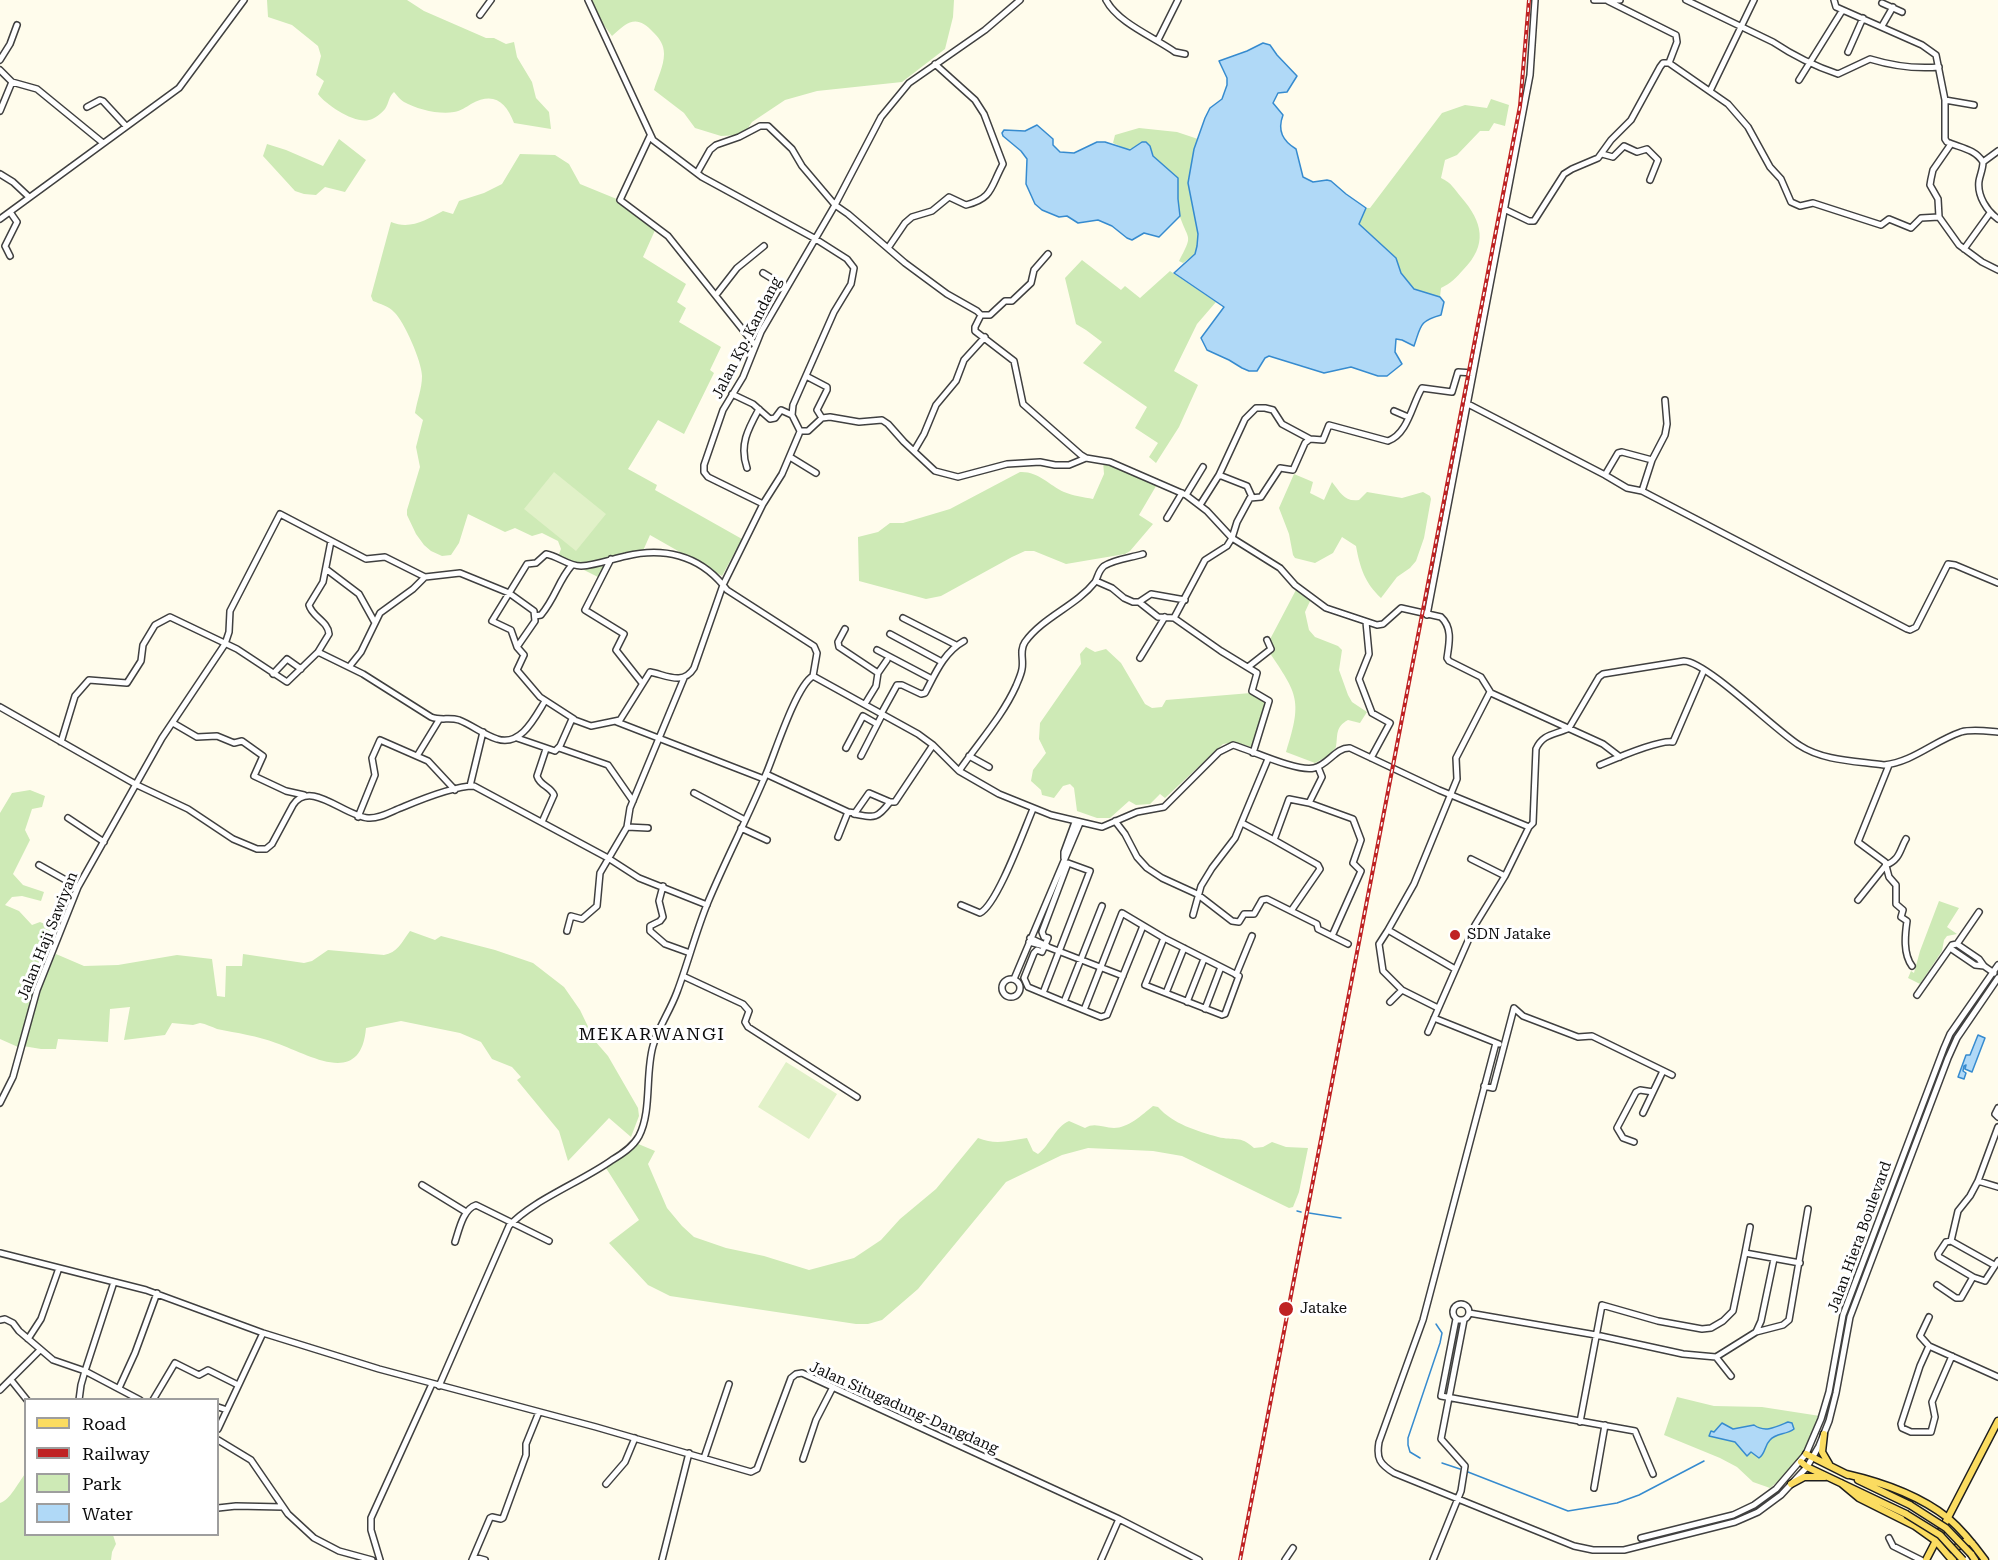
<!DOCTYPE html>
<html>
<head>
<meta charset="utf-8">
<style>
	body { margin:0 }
	#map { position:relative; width:1998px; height:1560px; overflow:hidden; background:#fffcec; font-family:"Roboto Serif",serif }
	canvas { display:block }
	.legend { position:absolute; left:24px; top:1398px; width:195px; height:138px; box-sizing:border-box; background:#fff; border:2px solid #9e9e9e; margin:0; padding:8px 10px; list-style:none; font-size:18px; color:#0d0d0d }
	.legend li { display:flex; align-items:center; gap:12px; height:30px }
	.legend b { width:30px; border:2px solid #9e9e9e }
</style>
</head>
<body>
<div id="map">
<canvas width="1998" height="1560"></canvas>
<ul class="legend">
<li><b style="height:8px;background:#fbdc60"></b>Road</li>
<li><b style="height:8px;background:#bf2223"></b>Railway</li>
<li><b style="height:16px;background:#ceeab6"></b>Park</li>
<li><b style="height:16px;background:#b0d9f7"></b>Water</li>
</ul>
</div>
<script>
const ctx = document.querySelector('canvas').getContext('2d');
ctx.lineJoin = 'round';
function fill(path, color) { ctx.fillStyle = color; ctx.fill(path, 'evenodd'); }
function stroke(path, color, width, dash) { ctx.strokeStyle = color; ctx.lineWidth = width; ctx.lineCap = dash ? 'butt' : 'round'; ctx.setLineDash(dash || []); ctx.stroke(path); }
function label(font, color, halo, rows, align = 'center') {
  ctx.font = font + ' "Roboto Serif",serif'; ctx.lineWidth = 6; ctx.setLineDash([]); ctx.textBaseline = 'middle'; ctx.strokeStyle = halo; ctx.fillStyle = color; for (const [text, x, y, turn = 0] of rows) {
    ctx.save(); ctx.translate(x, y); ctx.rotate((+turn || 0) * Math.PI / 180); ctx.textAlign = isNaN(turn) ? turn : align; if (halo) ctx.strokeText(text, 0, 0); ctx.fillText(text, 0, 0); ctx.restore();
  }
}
fill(new Path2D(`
	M267,0h140l17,11 62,27h8l12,6 8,-2 3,15 15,25 4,16 13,14 2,17 -37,-6c-8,-21 -20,-32 -43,-19 -5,3 -10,7 -17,8 -14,3 -38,-3 -50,-10 -5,-3 -7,-7 -10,-10 -5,4 -5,11 -9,17 -3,4 -11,10 -16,11 -14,4 -43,-15 -51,-26l6,-13 -8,-6 5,-19 -3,-10 -26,-21 -24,-8z
	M591,0h363l-1,17 -8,32 -43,33 -85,9 -32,9 -33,22 -6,9 -7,4 -18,1 -26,-8 -11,-15 -30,-23c3,-11 10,-24 10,-36 0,-9 -4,-15 -10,-21 -17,-19 -26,-12 -42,3l-12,-16z
	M1491,99l18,6 -4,21 -11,-3 -5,8h-9l-23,24 -12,5 -4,18c11,5 13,11 20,19 22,25 27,48 2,73 -6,7 -13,14 -22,18l-1,9 -26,-8 -13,-16 -5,-15 -37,-34 7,-16h4l72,-95 23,-8 22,3z
	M1139,128l38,4 21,7 -10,44 10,51 -1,12 -2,8 -12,9 -4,-2c14,-27 10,-19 1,-44 -4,-12 -3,-27 -2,-39l-25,-22 -3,-10 -8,-4c-12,11 -15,7 -29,1l2,-8z
	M339,139l27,21 -21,32 -20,-5 -9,8 -12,-1 -9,-3 -32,-35 4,-12 19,6 37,16z
	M520,154l35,1 14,9 11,20 44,18 32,26 -13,29 43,27 -9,18 9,6 -7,14 42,25 -11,23 4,3 -30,61 -26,-14 -30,49 29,16 -2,5 87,49 -20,37 -72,-41 -8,18 -30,8 -12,17 -20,-10h-11l-12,-9 4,-10 -3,-8 -16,-8 -10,3 -17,-8 -10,4 -37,-18 -9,29 -8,12 -9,1 -11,-5 -7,-6 -8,-11 -9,-19v-5l13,-43 -4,-20 7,-27 -8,-7c2,-13 7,-24 7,-37 0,-14 -18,-55 -28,-64 -5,-6 -14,-8 -21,-11l-2,-5 20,-74c19,8 35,-2 52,-11l10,3 6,-13 25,-8 18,-9z
	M1082,260l39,30 4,-4 15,12 30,-27 46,31 -19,22 -23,47 24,14 -19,42 -23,36 -7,-6 9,-14 -23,-15 12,-21 -64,-44 19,-21 -16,-12 -10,-6 -11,-46z
	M1103,461l17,2 39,18 -20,34 14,9 -23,27 -5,3 -59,10 -32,-13h-9l-13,6 -71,39 -15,3 -67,-18 -1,-44 20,-5 12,-9h13l47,-14 70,-37c18,-1 29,13 44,20 9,4 20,5 29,7l11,-25z
	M1294,474l19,8 -3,11 14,7 8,-18c9,11 12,20 27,18l8,-8 35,6 21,-6 7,4 1,3 -7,39 -8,23 -6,7 -13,9 -16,21c-16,-15 -21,-30 -25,-52l-14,-9 -9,16 -18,10 -20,-5 -2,-3 -4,-21 -10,-26z
	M1297,588l14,11 -6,13 4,18 6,7 23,9 4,4 -3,20 9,25 4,7 15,10 -7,11 -12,-3c-13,7 -10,15 -12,27l-6,8 -15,8 -29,-11c18,-55 10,-59 -20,-105z
	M1086,647l9,5 11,-3 15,14 24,41 7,4 10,-1 4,-7 85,-7 16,8 -16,46 -16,-5 -12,2 -58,54 -5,-4 -10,10 -14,1 -7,-4 -19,17h-13l-20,-7 -3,-23 -4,-4 -7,2 -9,12 -12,-3 -1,-5 -10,-9 2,-11 13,-17 -7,-14 1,-16 41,-59 -1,-10z
	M30,790l15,6 -3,11 -10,2 -7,21 5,10 -17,34 10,11 21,7 -3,9 -19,-5 -10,1 -7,8 14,6 13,14 8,-3 16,7 -6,25 -14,31 -18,62 -18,-8v-226l12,-20z
	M1939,901l20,7 -12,19 10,7 -10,2 -3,4 -2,11 -22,33 -12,-6 3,-7 3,2 6,-22z
	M410,931l25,9 6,-4 54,14 38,13 31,24 16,23 15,31 13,15 30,52 1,8 -8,21 -22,-19 -41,43 -9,-30 -42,-51 4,-3 -9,-10 -20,-8 -11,-17 -21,-9 -59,-12 -35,7c-5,60 -56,27 -90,15 -18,-7 -39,-10 -59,-14 -5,-2 -11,-5 -17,-6l-7,2 -21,-2 -7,12 -41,5 6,-33 -20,2 -2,33 -50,-3 -2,10h-15l-18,-3 17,-62 16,-30 28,12 34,-1 59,-10 35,4 5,37 8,1 1,-31h16l1,-12 61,9 8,-2 16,-11 56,5c13,-2 18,-13 26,-24z
	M1153,1106l5,1c15,17 39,24 60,30 16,4 22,-2 36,11l9,-1 9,-5 14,5 22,1 -9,44 -6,15 -4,1 -107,-52 -29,-5 -65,-3 -26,7 -56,27 -88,107 -36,31 -14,4h-12l-186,-28 -22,-11 -39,-42 30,-23 -33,-52 30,-25 19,8 -7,13 19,44 15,18 12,11 32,11 38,8 45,14 45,-12 27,-18 19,-21 36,-30 42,-51c17,7 31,3 49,0l6,13 5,3c12,-9 17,-27 31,-33l16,7c10,-6 18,0 29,0 14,0 28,-13 39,-22z
	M1677,1397l37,9 48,1 58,9c-10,29 -26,53 -50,72l-17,-6 -16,-15 -17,-9 -56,-23z
	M25,1474l1,60 87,1 3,9 -4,8 -1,8h-111v-57c10,-3 18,-20 25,-29z`), '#ceeab6');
fill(new Path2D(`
	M554,472l52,42 -30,37 -52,-42z
	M786,1062l51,32 -28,45 -51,-32z`), '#e1f1c8');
const water = new Path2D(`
	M1263,43l7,2 7,10 20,21 -10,16 -9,1 -5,10 10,12c-6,16 0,26 13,34l7,28 10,5 14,-2 4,1 15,13 20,14 -7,16 37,34 5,15 13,16 26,8 4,5 -3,13c-22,6 -20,11 -27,31l-12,-6 -6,-1 -1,13 7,12 -15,12h-9l-27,-9 -27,6 -55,-17 -4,2 -8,13h-8l-7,-3 -13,-8 -22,-10 -6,-12 23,-31 -50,-34 21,-19 2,-8 1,-12 -10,-51 6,-34 11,-31 5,-10 12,-9 5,-14v-7l-8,-17 28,-10z
	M1037,125l16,14v6l7,7 14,1 23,-11h8l25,8 12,-8h4l4,4 3,10 25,22v21l2,17 -21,21 -15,-4 -12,7 -5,-2 -15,-12 -14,-6 -20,3 -11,-7 -8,1 -17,-7 -7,-6 -9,-20 1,-25 -6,-8 -18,-15 -1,-3 2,-3 21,1z
	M1978,1035l7,3 -13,34 -7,-3 1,-4 -2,1 -1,5 3,2 -2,6 -6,-2 8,-22h4z
	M1788,1422l4,1 2,6c-8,6 -18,4 -24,11 -6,6 -4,13 -11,18l-8,-6 -4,4 -12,-14 -26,-6 2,-5 3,1 8,-9 11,6 21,-4c11,8 22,2 34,-3z`);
fill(water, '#b0d9f7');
stroke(water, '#368bcf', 1.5);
stroke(new Path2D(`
	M1297,1211l4,1
	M1309,1213l32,5
	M1420,1458l-10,-6 -2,-7v-7l32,-95 2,-10 -6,-9
	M1442,1463l18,6
	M1468,1472l100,39 49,-8 22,-8 65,-34`), '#368bcf', 1.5);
const minor = new Path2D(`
	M588,0l65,140 49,37 112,61 33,21 7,9 -3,16 -17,28 -41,93 -1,10 8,16 -1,3 -17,40 -19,30
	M1106,0c12,23 48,37 69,52l10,2
	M1594,0h26
	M1686,0l87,42c21,14 41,24 65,32l32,-15c23,7 46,10 69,8
	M1834,0l2,7 86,38 14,10 9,45v39l2,3c14,6 28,7 36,20 0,7 -3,13 -4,19 -2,15 8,30 19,38
	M1608,1l68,34 1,7 -8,21
	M1882,3l20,9
	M480,15l11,-15
	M1882,26l11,-19
	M1158,40l20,-40
	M1848,52l15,-34
	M0,60l10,-16 7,-19
	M0,70l12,12 25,7 66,54
	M1799,80l43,-69
	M1710,91l44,-91
	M1945,100l29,5
	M87,107l13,-7 3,1 23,25
	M0,111l12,-29
	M650,136l-30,64 48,36 87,109
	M1602,154l11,3 11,-11 13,6 10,-3 11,11 -8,20
	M1983,162l15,-11
	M697,173l13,-23 6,-5 23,-8 21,-11h8l24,23 10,17 33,39 13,9 57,49 42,31 30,17 4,4h9l15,-14h7l19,-18 3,-13 14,-16
	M0,174l13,8 16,15
	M1504,209l25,12h5l30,-47 8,-5 26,-11 13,-18 20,-20 29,-53 3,-4h6l59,41 20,23 22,40 11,12 10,23 9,4 13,-3 68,22 8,-6 22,9 10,-10 18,-1 20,28 23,17 16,8
	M1939,217l-1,-18 -8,-14 1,-6 2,-9 18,-26
	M0,219l179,-131 65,-88
	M888,248l17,-25 7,-6 20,-6 17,-14 17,8c27,-7 24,-17 37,-41l-19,-50 -9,-14 -40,-36
	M1964,249l26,-36
	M10,256l-5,-10 12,-24 -7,-10
	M763,273l23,14
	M716,295l21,-27 27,-22
	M981,315l-6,12v4l39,30 9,43 58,51 5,3 24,4 76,33 21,16 25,27 48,30 15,17 31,23 51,17 6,-1 18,-16 40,9c12,11 8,27 6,41l2,3 32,16 10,16 112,51 17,13
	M806,376l21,11v3l-10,20 5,8
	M732,394l21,10 17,15 5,-1 6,-8 11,5
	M1468,404l137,71 22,13 15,3 265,138 3,1 6,-3 32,-63 7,1 43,18
	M1394,411l14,6
	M800,431h8l14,-13 8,-1 29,5 23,-2 6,4 16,18 31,29 23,6 49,-13 33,-2 15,3h14l17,-7
	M914,451l10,-17 12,-29 20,-24 8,-21 21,-23
	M790,457l26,16
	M747,468c-8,-23 1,-39 12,-59
	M1219,475l28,11 5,11
	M1605,475l13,-22 4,-1 30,8
	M1642,491l10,-31 13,-25 2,-11 -2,-24
	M1186,495l17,-28
	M1200,505l19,-30 26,-56 11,-11h9l8,2 9,14 28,15
	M1167,518l15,-25
	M611,559l-26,51 39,24 -8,16 26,33
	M326,569l33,25 15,27
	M1096,581l16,7 12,10 9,4h6l12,-8 34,6
	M1139,602l19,15 16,1 31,-58 22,-14 5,-8 5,-16 13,-24 11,-1 19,-29 13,2 12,-27 5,-4 13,1 6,-15 59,16c20,-7 24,-37 34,-53l30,4 6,-20 15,1
	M1427,615l103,-540 5,-75
	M535,616l6,-1c15,-18 17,-34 31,-50
	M903,618l53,27
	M1174,618l47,33 36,22 -5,18 17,10 -16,52
	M1366,622l3,32 -10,25 13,34 18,10 -19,35
	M845,629l-7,13 1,5 39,26 -2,13 -11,18
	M890,634l52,28
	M517,647l-6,-17 -19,-9 35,-57 9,-1 10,-9c12,2 22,12 35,12 15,-1 31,-7 45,-10 37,-9 72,-1 97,29l-29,83c-11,18 -28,7 -44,4l-30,48 -29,6 -19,-7 -12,27 -5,5 -38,-13
	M877,650l55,29
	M318,652l45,22 68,43c10,4 18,0 28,3 13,5 25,15 38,19 24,8 38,-22 48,-38
	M1140,658l25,-41
	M349,667l12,-15 19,-39 33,-24 12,-12
	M1248,667l23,-18 -4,-9
	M878,673l9,-13
	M273,674l14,-15 14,10
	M813,676l105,58 15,11 26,26 40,23 52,21 51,12 35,-15 27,-5 55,-55 14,-7c18,5 63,27 81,23 14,-3 22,-21 36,-20l89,42 90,37 4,-4 3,-74c7,-16 20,-14 33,-21l30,-51 4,-3 81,-13c23,1 91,69 115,84 24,16 57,16 85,20 29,-3 50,-24 77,-33 11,-3 25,-1 37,0
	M813,676l4,-23 -3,-7 -87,-56 -4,-5 40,-81 -55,-27 -4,-5v-7l19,-55 20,-33 18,-45 74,-127 46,-88 28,-34 76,-53 35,-30
	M0,707l137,78 51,24 45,30 24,10h9l6,-5 21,-39c17,-26 51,11 75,13 12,1 24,-7 35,-11 19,-8 51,-21 71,-21l134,72 31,20 68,27
	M881,714l16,-29h5l19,9 4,-1c10,-19 19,-41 39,-52
	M617,722l147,57
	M173,723l24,14 20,-1 17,7 8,-2 21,15 -9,20 32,15 18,4
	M61,742l14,-46 14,-16 38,3 14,-22 2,-16 12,-20 15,-8 67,32 50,33 31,-30 11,-18c-1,-13 -17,-17 -20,-29l14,-23 8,-41
	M559,748l49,17 25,36
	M846,748l17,-32 14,8
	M417,756l22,-36
	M861,756l21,-41
	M969,756l20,11
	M1600,765c14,-6 60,-26 73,-23l31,-72
	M1889,765l-31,77 27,20 4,15 7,8v19l7,6 -2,7 6,4c-2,14 -4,33 5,45
	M959,771c19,-28 43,-54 57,-85 2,-5 5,-11 6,-17 2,-10 -3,-18 3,-27 18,-25 51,-36 70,-60 3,-5 3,-11 9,-16 11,-7 26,-8 39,-12
	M766,774l82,38 7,1 14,-20 21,9h5l38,-57
	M470,786l13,-54
	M694,793l51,27
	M1309,803l44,16 8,21 -8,23 8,8 -29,65
	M854,814c21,4 23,5 36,-12
	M358,817l17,-42 -3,-17 8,-18 48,21 27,29
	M68,818l36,24
	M1115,821l10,13 12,23 10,11 15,10 35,16 35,27 7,1 5,-8h10l8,-14 5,-1 50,25 1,5 30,15
	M542,822l12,-27c-4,-9 -14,-9 -17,-19l9,-27
	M1242,823l32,17
	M627,827l3,-19 54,-130
	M741,828l26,12
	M838,837l10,-25
	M1064,858v-6l11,-30
	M1471,859l34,17
	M39,865l39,22
	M663,886l-4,15 4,16 -3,4 -10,5v5l15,13 25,9
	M1858,900l28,-35c14,-5 14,-16 20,-26
	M961,905l19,8c17,-8 44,-83 53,-104
	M1291,911l29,-42 -2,-4 -44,-25 15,-41 20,4 13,-26 -4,-10
	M1193,915l8,-29 11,-18 23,-30 33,-79
	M1388,930l-9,14 4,27 19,19
	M567,931l4,-15 11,3 15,-13 3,-33 27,-46 21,1
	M1030,938l17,8
	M1029,942l19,5 75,29
	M1957,944l22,15 5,7 10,7
	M1950,948l25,17 9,1
	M1455,969l-67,-39 26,-46 43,-105 -1,-21 34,-66
	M1236,975l16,-39
	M683,976l60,28 6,7 -4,11 3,5 109,70
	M1014,979l66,-156
	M1002 988a9 9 0 1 1 18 0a9 9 0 1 1-18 0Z
	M1043,993l47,-122 -22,-8 -26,69 2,5 4,1 -6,14 -5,-2 -3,3 -10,25 4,9 36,15 38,-96
	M1166,993l18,-45
	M1917,995l35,-50 5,-1 22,-32
	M1064,1002l37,15 6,-2 36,-89
	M1187,1002l17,-43
	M1390,1002l12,-12 36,18
	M1205,1009l16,-42
	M1084,1010l38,-97 42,25 75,38 -14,38 -3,1 -77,-30 19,-47
	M1434,1018l65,26
	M1428,1032l47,-107 30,-49 24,-49
	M1496,1043l-73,277 -44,122c-3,17 1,22 15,31l180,73 19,4h31l111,-28 23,-10 23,-17 26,-28 12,-21 10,-25 7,-28 14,-76 98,-259 9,-20 41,-60
	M1484,1086l9,2 21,-80 9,8 55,21 14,-1 80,39
	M0,1103l13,-26 24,-87 41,-103 84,-149 63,-94 4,-12 1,-21 50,-97 86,45 19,-2 40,20 35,-4 49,20 25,18 1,10 -18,26 7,8 -7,15 23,27 34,22
	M1998,1108l-3,6 3,3
	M1643,1113l20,-42
	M1998,1127l-20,54 20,6
	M1634,1142l-11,-4 -6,-10 19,-36 4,-2 13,2
	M422,1185l44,27
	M1750,1227l-5,26 55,10
	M1951,1241l7,-30 12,-15 8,-15
	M455,1242c4,-12 8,-33 21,-37l73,36
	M0,1253l146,37 117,43 116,36 217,58 155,45 6,-3 34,-91 5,-4 6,-1 317,146 80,41
	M1973,1277l12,4 13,-20
	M114,1282l-29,89 55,29
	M1937,1285l19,13h5l12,-21 -34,-20 -1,-3 8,-12 5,-1 43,24
	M1453 1312a8 8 0 1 1 16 0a8 8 0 1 1-16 0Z
	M1469,1313l127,22 87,19 33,3 40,-25 5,-11 13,-62
	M1929,1317l-9,19 9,10
	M1456,1319l-15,77 194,35 18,43
	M0,1320l5,-1 8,4 6,8 34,29 32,11 -4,14 -2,15
	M1756,1332l27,-7 6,-5 19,-111
	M28,1339l13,-20 18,-51
	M1952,1356l-20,46 3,15 -4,15h-20l-9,-4 -1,-4 19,-58 9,-20 69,31
	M1716,1357l15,19
	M11,1380l16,20
	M439,1386l70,-160c22,-25 74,-45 103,-66 10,-6 21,-13 27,-24 13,-25 6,-62 14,-90 5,-18 17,-35 24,-54 11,-29 19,-61 31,-90 18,-43 40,-85 58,-128 9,-21 30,-88 47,-98
	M119,1388l16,-35 22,-60
	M0,1390l40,-40
	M153,1400l22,-37 24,12 9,-5 30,15
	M218,1407l9,3
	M1580,1422l22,-117 56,16 44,8 9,-1 12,-7 10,-10 12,-58
	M218,1429l45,-96
	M218,1440l33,20 37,54 26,24 25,13 33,9
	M704,1458l25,-74
	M803,1459l13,-39 17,-33
	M606,1484l19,-22 10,-24
	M1594,1488l11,-63
	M218,1508l18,-2 47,1
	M1641,1538l92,-23 21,-10 22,-16 30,-35 15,-35 8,-27 14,-77 101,-267 6,-14 48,-69
	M1889,1538l4,8 28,14
	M474,1557l11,3
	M380,1560l-9,-30v-12l61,-134
	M472,1560l18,-42 2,-1 9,2 2,-1 23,-63v-11l13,-32
	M662,1560l27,-107
	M1101,1560l18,-41
	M1285,1560l8,-12
	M1433,1560l28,-69 4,-25 -24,-27 23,-119`);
const major = new Path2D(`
	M1824,1434l-2,18 7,12
	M1806,1454l42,21
	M1801,1462l6,5 99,47
	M1846,1474c35,8 73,21 102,44 14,12 26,27 37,42
	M1858,1480l52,25
	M1841,1483l18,15 56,28 21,15 16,19
	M1791,1484l13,-7h21
	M1971,1554l4,6
	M1926,1560l72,-139
	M1953,1560c0,-11 4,-14 13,-19l6,2`);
stroke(minor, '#404040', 8);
stroke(major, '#1e1e1e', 9);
stroke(minor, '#fff', 5);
stroke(major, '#fbdc60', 6);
const rail = new Path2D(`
	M1240,1560l280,-1454 9,-106`);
stroke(rail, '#bf2223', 4);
stroke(rail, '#fff', 1.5, [4.5]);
const majorBridge = new Path2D(`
	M1910,1505l36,23 25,26
	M1906,1514l34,21 23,25`);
stroke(majorBridge, '#1e1e1e', 9, []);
stroke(majorBridge, '#fbdc60', 6);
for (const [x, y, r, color] of [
	[1455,935,6,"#bf2223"],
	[1286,1309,8,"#bf2223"]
]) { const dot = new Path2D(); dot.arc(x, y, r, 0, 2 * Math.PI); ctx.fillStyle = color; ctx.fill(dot); stroke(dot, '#fff', 2); }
label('15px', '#0d0d0d', '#fff', [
	["Jalan Kp. Kandang",747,338,-63],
	["Jalan Haji Sawiyan",48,936,-68],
	["Jalan Hiera Boulevard",1860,1237,-70],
	["Jalan Situgadung-Dangdang",904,1408,24]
]);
label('15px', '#0d0d0d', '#fff', [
	["SDN Jatake",1467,935],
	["Jatake",1300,1309]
], 'left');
ctx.letterSpacing = '1.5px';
label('18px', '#0d0d0d', '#fff', [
	["MEKARWANGI",652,1035]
]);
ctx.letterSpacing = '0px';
</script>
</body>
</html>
